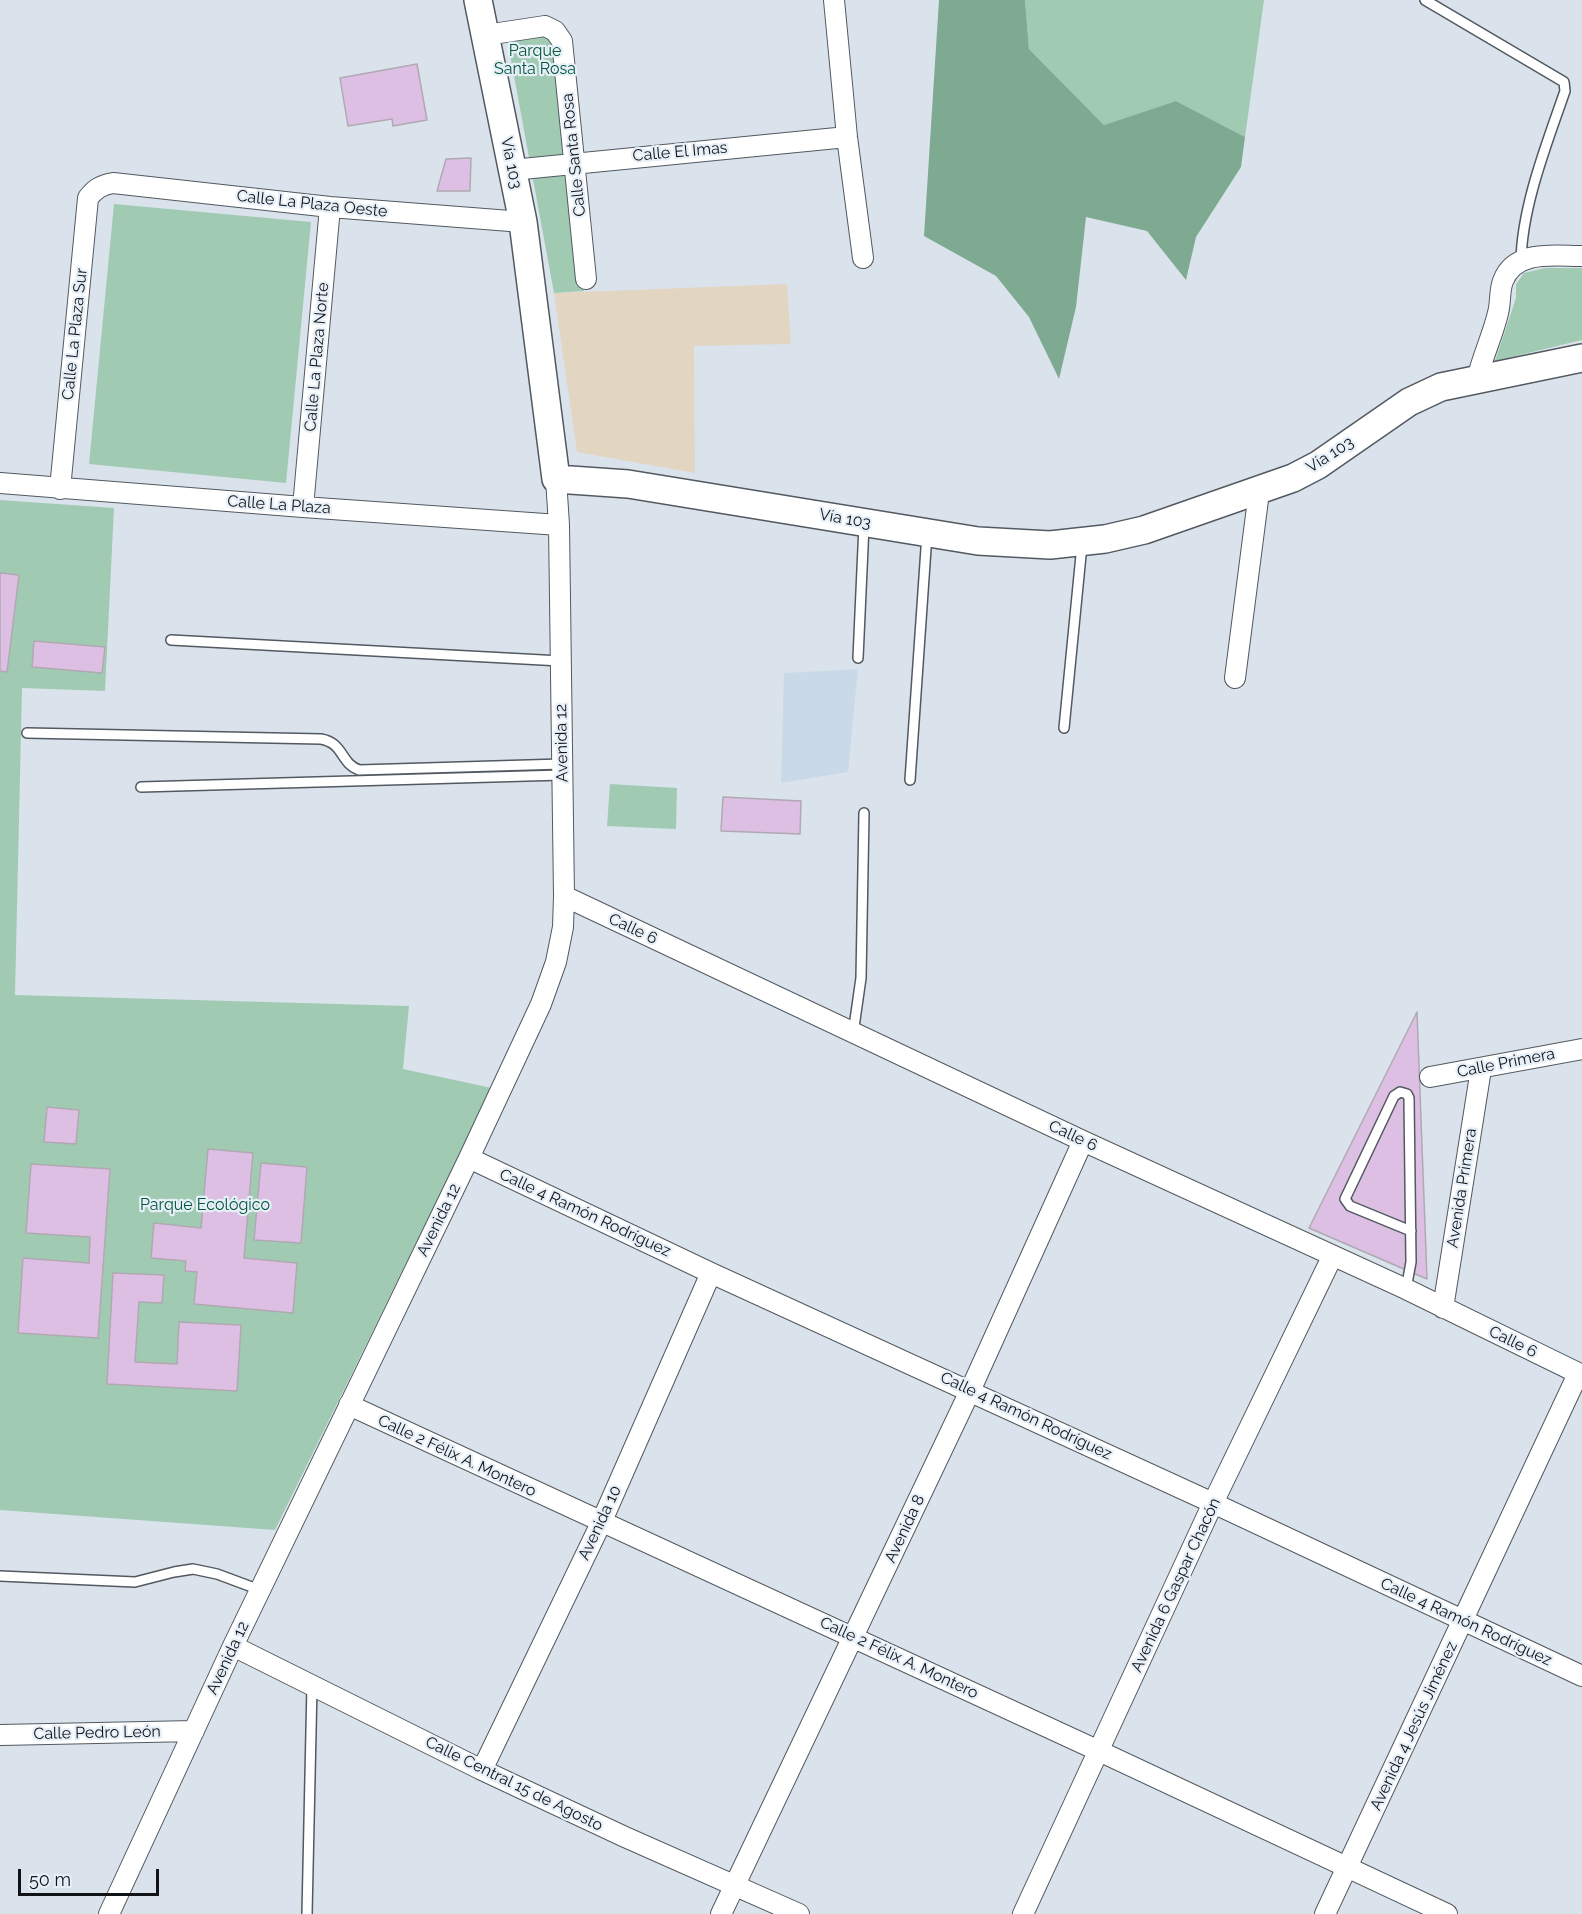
<!DOCTYPE html>
<html>
<head>
<meta charset="utf-8">
<style>
	body { margin:0 }
	#map { position:relative; width:1582px; height:1914px; overflow:hidden; background:#dae3eb; font-family:Raleway,sans-serif }
	canvas { display:block }
	.scale { position:absolute; left:18px; top:1869px; width:141px; height:27px; box-sizing:border-box; border:3px solid #111417; border-top:0; padding-left:8px; font-size:18px; line-height:21px; white-space:nowrap; color:#111417; -webkit-text-stroke:4px #e7f0f8; paint-order:stroke }
</style>
</head>
<body>
<div id="map">
<canvas width="1582" height="1914"></canvas>
<div class="scale">50 m</div>
</div>
<script>
const ctx = document.querySelector('canvas').getContext('2d');
ctx.lineJoin = 'round';
function fill(path, color) { ctx.fillStyle = color; ctx.fill(path, 'evenodd'); }
function stroke(path, color, width, dash) { ctx.strokeStyle = color; ctx.lineWidth = width; ctx.lineCap = dash ? 'butt' : 'round'; ctx.setLineDash(dash || []); ctx.stroke(path); }
function label(font, color, halo, rows, align = 'center') {
  ctx.font = font + ' Raleway,sans-serif'; ctx.lineWidth = 4.5; ctx.setLineDash([]); ctx.textBaseline = 'middle'; ctx.strokeStyle = halo; ctx.fillStyle = color; for (const [text, x, y, turn = 0] of rows) {
    ctx.save(); ctx.translate(x, y); ctx.rotate((+turn || 0) * Math.PI / 180); ctx.textAlign = isNaN(turn) ? turn : align; if (halo) ctx.strokeText(text, 0, 0); ctx.fillText(text, 0, 0); ctx.restore();
  }
}
fill(new Path2D(`
	M858,669l-10,103 -67,11 3,-110z`), '#cad9e7');
fill(new Path2D(`
	M787,284l4,60 -97,2 1,127 -118,-21 -23,-159z`), '#e2d6c2');
fill(new Path2D(`
	M1025,0h239l-19,137 -69,-36 -72,24 -75,-76z
	M538,34l10,3 6,6 30,248 -30,2 -47,-255z
	M114,204l197,18 -25,261 -197,-19z
	M1545,268h37v72l-87,21 21,-63v-14l8,-11z
	M0,500l114,8 -9,183 -83,-3 -7,307 394,11 -6,63 89,19 -217,442 -275,-20z
	M610,784l67,4 -1,41 -69,-3z`), '#a1cab3');
fill(new Path2D(`
	M939,0h86l4,49 75,76 72,-24 69,36 -4,30 -45,70 -10,43 -39,-49 -61,-14 -10,90 -17,72 -30,-62 -33,-41 -72,-40z`), '#7eaa92');
const building = new Path2D(`
	M417,64l10,56 -34,6 -1,-7 -44,7 -8,-48z
	M471,158l-1,33h-33l9,-32z
	M0,573l19,2 -12,97 -7,-1z
	M34,641l71,6 -3,26 -70,-6z
	M723,797l78,4 -1,33 -79,-3z
	M1417,1012l10,267 -118,-51z
	M47,1107l32,3 -3,34 -32,-2z
	M208,1149l45,4 -9,105 53,5 -4,50 -99,-9 3,-32 -12,-1 1,-10 -35,-3 3,-35 47,5z
	M261,1163l46,4 -6,76 -47,-3z
	M31,1164l79,5 -12,169 -80,-5 5,-75 66,5 1,-26 -64,-4z
	M113,1273l51,2 -2,28 -23,-1 -4,60 42,2 2,-42 62,3 -4,66 -130,-7z`);
fill(building, '#ddbfe3');
stroke(building, '#b0a9b2', 1.5);
const service = new Path2D(`
	M1425,0l139,82 1,9c-18,52 -43,115 -44,170
	M171,640l390,21
	M858,658l6,-133
	M1064,728l18,-183
	M27,733l294,6c23,4 19,24 38,31l203,-6
	M910,780l17,-246
	M141,787l421,-12
	M853,1034l8,-56 3,-165
	M1406,1289l5,-27 -2,-164 -2,-4 -7,-2 -6,4 -49,103 5,7 61,25
	M0,1576l135,6 39,-10 19,-3 24,5 43,16
	M307,1914l5,-229`);
const minor = new Path2D(`
	M834,0l13,137 16,121
	M486,35l59,-9 10,5 7,10 24,238
	M512,170l335,-33
	M1477,380c5,-23 16,-45 21,-67 3,-11 1,-22 5,-32 12,-32 52,-25 79,-25
	M0,483l303,24 256,18
	M60,489l28,-291c7,-9 13,-13 25,-15l217,24 193,15
	M303,507l27,-300
	M1235,678l24,-186
	M564,896l519,245 323,148 176,86
	M1430,1077l152,-28
	M469,1158l242,115 502,230 369,173
	M1443,1308l38,-239
	M349,1405l750,346 348,163
	M233,1646l249,124 143,67 174,77
	M0,1735l194,-4
	M482,1770l119,-247 110,-250
	M109,1914l124,-268 236,-488 72,-154 15,-42 7,-35 1,-31 -5,-371 -3,-46
	M721,1914l249,-523 113,-250
	M1023,1914l190,-411 119,-246
	M1325,1914l253,-540`);
const secondary = new Path2D(`
	M478,0l45,222 33,257 72,5 350,57 72,4 55,-6 39,-9 149,-52 25,-13 91,-63 32,-15 141,-29`);
stroke(service, '#525960', 12);
stroke(minor, '#525960', 22);
stroke(secondary, '#525960', 30);
stroke(service, '#fff', 9);
stroke(minor, '#fff', 20);
stroke(secondary, '#fff', 27);
label('16px', '#055738', '#e7f0f8', [
	["Parque",535,51],
	["Santa Rosa",535,69],
	["Parque Ecológico",205,1205]
]);
label('16px', '#111417', '#e7f0f8', [
	["Calle El Imas",680,152,-5],
	["Calle Santa Rosa",574,155,-96],
	["Vía 103",511,163,79],
	["Calle La Plaza Oeste",312,204,6],
	["Calle La Plaza Sur",75,334,-84],
	["Calle La Plaza Norte",317,357,-85],
	["Vía 103",1330,455,-33],
	["Calle La Plaza",279,505,4],
	["Vía 103",845,519,10],
	["Avenida 12",562,743,-91],
	["Calle 6",633,929,25],
	["Calle Primera",1506,1063,-11],
	["Calle 6",1073,1136,25],
	["Avenida Primera",1462,1188,-81],
	["Calle 4 Ramón Rodríguez",585,1213,25],
	["Avenida 12",439,1220,-64],
	["Calle 6",1513,1342,26],
	["Calle 4 Ramón Rodríguez",1026,1416,25],
	["Calle 2 Félix A. Montero",457,1456,25],
	["Avenida 10",600,1523,-65],
	["Avenida 8",905,1529,-65],
	["Avenida 6 Gaspar Chacón",1176,1585,-65],
	["Calle 4 Ramón Rodríguez",1466,1622,25],
	["Avenida 12",228,1658,-65],
	["Calle 2 Félix A. Montero",899,1658,25],
	["Avenida 4 Jesús Jiménez",1414,1726,-65],
	["Calle Pedro León",97,1733,-1],
	["Calle Central 15 de Agosto",514,1784,26]
]);
</script>
</body>
</html>
